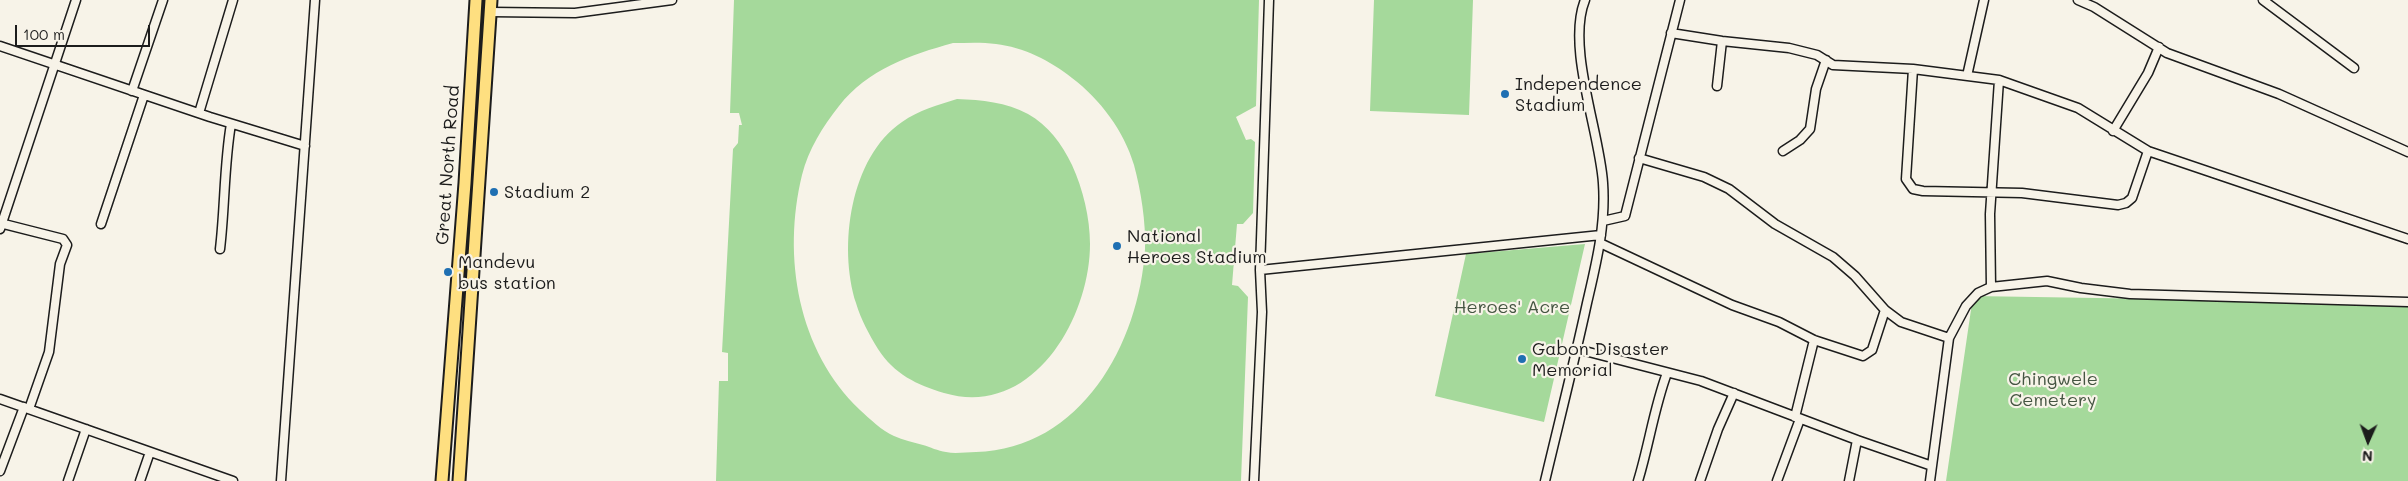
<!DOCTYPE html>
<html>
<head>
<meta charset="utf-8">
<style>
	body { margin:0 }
	#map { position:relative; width:2408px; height:481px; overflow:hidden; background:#f7f3e8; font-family:Mali,sans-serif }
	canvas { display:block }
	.north { position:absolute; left:2343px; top:416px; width:50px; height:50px; -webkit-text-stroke:4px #f7f3e8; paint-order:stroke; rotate:182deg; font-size:14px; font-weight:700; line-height:20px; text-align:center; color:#1c1c1c }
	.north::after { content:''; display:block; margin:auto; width:18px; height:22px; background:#1c1c1c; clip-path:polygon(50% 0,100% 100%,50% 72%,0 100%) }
	.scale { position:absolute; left:15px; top:25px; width:135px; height:22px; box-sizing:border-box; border:2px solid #1c1c1c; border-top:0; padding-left:6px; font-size:15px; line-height:18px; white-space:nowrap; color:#1c1c1c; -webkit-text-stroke:4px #f7f3e8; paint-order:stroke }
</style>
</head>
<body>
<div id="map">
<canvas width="2408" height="481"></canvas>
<div class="north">N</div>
<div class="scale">100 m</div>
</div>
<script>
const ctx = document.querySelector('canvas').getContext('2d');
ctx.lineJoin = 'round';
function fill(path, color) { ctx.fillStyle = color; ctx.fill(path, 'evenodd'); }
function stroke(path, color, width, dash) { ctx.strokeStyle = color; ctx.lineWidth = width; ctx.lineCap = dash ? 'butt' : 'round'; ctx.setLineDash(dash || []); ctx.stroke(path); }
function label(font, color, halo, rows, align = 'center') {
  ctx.font = font + ' Mali,sans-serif'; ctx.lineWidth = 4.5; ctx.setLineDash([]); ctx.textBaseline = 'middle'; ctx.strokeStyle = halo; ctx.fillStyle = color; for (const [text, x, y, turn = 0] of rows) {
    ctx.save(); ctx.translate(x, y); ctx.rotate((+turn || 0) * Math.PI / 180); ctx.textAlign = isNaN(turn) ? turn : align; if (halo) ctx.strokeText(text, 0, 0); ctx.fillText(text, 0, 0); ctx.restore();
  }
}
fill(new Path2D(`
	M734,0h525l-3,106 -20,11 10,23 5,-1 4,3 -2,71 -10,11h-6l-5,61 6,1 10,11 -7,184h-525l3,-100h9v-28l-6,-1 11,-203 5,-6 1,-18h3l-3,-12h-9zM953,43c14,0 29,-1 43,1 27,3 55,17 76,34 28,21 52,53 62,87 7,26 12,57 11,84 -6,95 -64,200 -169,203 -10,0 -21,2 -30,0 -8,-1 -16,-5 -23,-7 -10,-3 -20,-5 -29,-9 -12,-5 -24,-17 -34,-26 -62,-59 -78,-153 -58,-235 6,-25 21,-49 37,-69 29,-37 71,-51 114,-63z
	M1374,0h99l-4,115 -99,-4z
	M957,99c25,1 49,3 71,15 20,11 34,30 44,51 11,24 18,53 18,79 0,75 -58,175 -146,149 -27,-8 -50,-19 -66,-44 -9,-15 -17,-29 -22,-46 -18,-56 -6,-146 46,-181 17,-12 36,-17 55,-23z
	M1585,244l-41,178 -109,-26 31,-142z
	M1973,296l435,7v178h-462z`), '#a5d99b');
const minor = new Path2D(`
	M2078,0l16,7 73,46 112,41 129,58
	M2263,0l91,68
	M491,12l84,1 97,-13
	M1671,33l51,8 67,7 28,7 16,10 80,4 86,11 79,28 70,43 260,88
	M0,46l210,71 95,29
	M1913,69l-7,110 7,10 10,2 99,2 96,12 8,-2 6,-5 16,-47
	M1967,76l17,-76
	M1717,86l5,-45
	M132,91l31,-91
	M199,113l34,-113
	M2113,131l35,-58 11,-26
	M1783,151l17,-11 10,-11 6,-40 10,-29
	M1639,158l65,19 25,12 46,35 58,33 22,19 30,34 16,12 48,16
	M1603,221l22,-5 55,-216
	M0,223l63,16 4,6 -7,19 -11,88 -20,57
	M101,224l43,-129
	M0,229l76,-229
	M1600,243l132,62 47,17 35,18 49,16 9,-6 13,-40
	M220,249c5,-42 4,-84 11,-125
	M1260,270l341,-35
	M1991,287l-1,-73 9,-134
	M1577,349l124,32 156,59 75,26
	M0,399l233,82
	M1795,417l19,-77
	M0,471l24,-64
	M68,481l18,-52
	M140,481l10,-29
	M281,481l34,-481
	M1254,481l8,-169 -2,-42 9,-270
	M1545,481c14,-59 29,-118 42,-178 9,-39 19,-78 16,-120 -3,-50 -37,-136 -18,-183
	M1638,481c11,-36 16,-73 29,-108
	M1700,481l18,-52 16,-36
	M1777,481l23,-62
	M1849,481l8,-41
	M1930,481l19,-143 17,-32 12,-13 13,-6 56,-6 34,7 49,6 278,8`);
const primary = new Path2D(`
	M442,481l23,-298 11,-183
	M459,481l32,-481`);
stroke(minor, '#1c1c1c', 11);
stroke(primary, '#1c1c1c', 15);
stroke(minor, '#f7f3e8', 8);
stroke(primary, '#fedf80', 11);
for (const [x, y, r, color] of [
	[1505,94,5,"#1f6fb2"],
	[494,192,5,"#1f6fb2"],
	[1117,246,5,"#1f6fb2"],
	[448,272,5,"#1f6fb2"],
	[1522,359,5,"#1f6fb2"]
]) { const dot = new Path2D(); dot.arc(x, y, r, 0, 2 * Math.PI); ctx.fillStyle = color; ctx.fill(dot); stroke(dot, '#f7f3e8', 2); }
label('18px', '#1c1c1c', '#f7f3e8', [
	["Independence",1515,84],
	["Stadium",1515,105],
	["Stadium 2",504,192],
	["National",1127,236],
	["Heroes Stadium",1127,257],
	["Mandevu",458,262],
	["bus station",458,283],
	["Gabon Disaster",1532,349],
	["Memorial",1532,370]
], 'left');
label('18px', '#1c1c1c', '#f7f3e8', [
	["Great North Road",448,165,-86]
]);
label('18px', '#455542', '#f7f3e8', [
	["Heroes' Acre",1512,307],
	["Chingwele",2053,379],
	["Cemetery",2053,400]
]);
</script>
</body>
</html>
